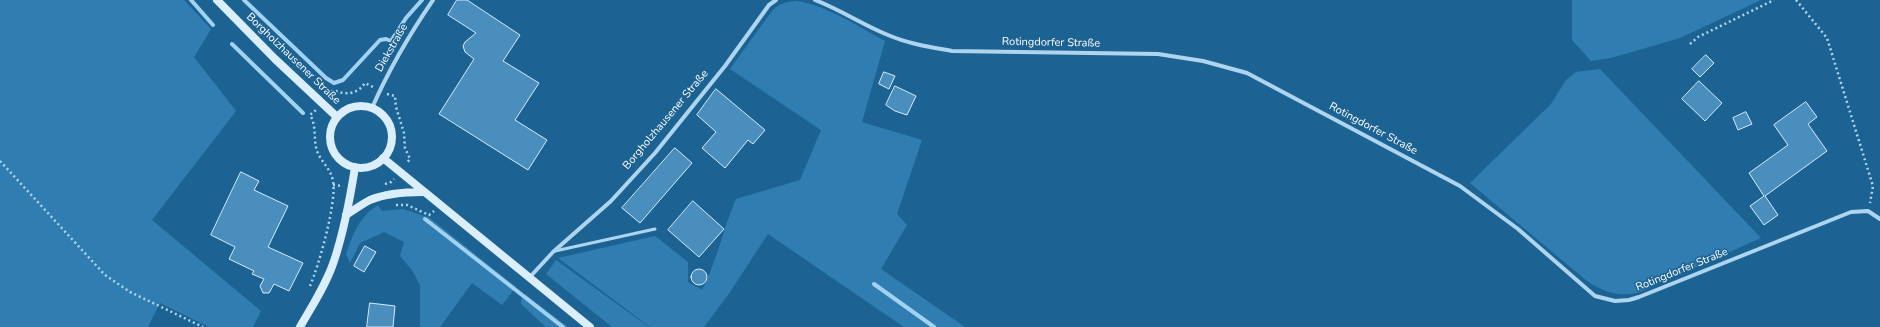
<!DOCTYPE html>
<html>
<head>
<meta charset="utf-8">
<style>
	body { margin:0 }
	canvas { display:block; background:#1c6393 }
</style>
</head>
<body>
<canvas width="1880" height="327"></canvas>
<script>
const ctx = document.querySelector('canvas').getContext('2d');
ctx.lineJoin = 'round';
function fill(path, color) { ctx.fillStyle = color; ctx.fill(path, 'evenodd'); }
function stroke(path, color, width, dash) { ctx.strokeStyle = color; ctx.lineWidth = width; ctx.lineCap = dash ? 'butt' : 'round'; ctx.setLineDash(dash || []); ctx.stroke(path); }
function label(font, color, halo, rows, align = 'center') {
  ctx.font = font + ' "Nunito Sans",sans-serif'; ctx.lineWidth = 3; ctx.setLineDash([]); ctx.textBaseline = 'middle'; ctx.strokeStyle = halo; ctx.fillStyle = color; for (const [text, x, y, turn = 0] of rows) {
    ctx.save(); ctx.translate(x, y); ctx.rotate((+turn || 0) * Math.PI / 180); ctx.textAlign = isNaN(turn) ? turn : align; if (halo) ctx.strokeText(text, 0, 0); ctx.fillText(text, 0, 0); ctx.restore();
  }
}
fill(new Path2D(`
	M0,0h184l27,29 -17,28 42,54 -84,109 109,91 -8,16h-44l-49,-24 -12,24h-148z
	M1572,0h189l-81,38 -69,20 -20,3 -19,-21z
	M797,1c31,5 60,25 88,40l-23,81 60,18 -25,74 10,11 -26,44 84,58h-61l-136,-93 -40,61 -24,32h-54l-92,-69 97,-22 33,26v20l14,8c15,-29 21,-61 34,-91l64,-19 21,-50 -91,-61 42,-58c8,-8 14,-9 25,-10z
	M1600,69l161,169 -121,54c-20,6 -36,0 -53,-11l-117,-98 81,-79 15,-24 10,-8z
	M378,205l4,6 21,-2 27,9 86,69 -14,18 -30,-22 -32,44h-20v-42l-8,-15 -12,-14 4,-14 -20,-10 -24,11 -10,20 -4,-9c8,-21 12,-36 32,-49z
	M556,260l93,67h-37l-66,-53z
	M525,294l43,33h-22l-25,-23v-4z`), '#307eb1');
stroke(new Path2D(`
	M191,0l22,25
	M244,0l82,78 8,5 9,-3 37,-40 6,-1 5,2 15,-23 16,-18
	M232,44l71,69
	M425,219l138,108
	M874,284l60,43`), '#a1d2f1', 4);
const building = new Path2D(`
	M457,0h10l53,35 -17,26 36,22 -24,37 32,20 -19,30 -89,-56 35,-55 -9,-7 -2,-6 2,-4 11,-9 -28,-18z
	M1706,55l8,8 -14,14 -8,-8z
	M884,72l11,4 -6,13 -10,-5z
	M1699,81l23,22 -17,18 -23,-22z
	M895,86l21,10 -9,19 -12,-4 -9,-6z
	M716,89l49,41 -12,14 -5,-4 -23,28 -23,-20 14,-16 -19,-17z
	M1806,102l11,15 -9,7 19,27 -62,45 13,19 -14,10 -14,-19 14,-10 -15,-23 39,-28 -14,-20z
	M1746,112l6,12 -14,6 -5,-12z
	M675,148l17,15 -52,60 -18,-15z
	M241,172l18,9 -5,9 34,16 -20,41 35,16 -14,28 -15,-7 -5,9h-6l-3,-7 4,-7 -12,-5 2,-3 -25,-12 6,-12 -24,-12z
	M693,201l31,28 -25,28 -31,-27z
	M365,246l11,6 -12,20 -10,-6z
	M691 277a8 8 0 1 1 16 0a8 8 0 1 1-16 0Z
	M370,303l25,3 -2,21h-26z`);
fill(building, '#498ebc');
stroke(building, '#d4ebfa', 1);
stroke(new Path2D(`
	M1796,0l31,38 46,148 -3,17
	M1690,44l8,-7 76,-37
	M387,94l8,2 1,11 8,26 1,15 5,11 -4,5
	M329,96l4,-6c12,5 24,5 32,-7l8,4
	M0,161l105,114 25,17 73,35
	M385,184l6,-2 3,-3
	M333,185l10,1
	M396,205h11l22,10 5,-4
	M310,286c9,-21 27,-84 23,-105 -2,-12 -12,-19 -16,-30 -4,-12 0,-25 -7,-36l6,-5`), '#aed5ef', 2.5, [2, 3]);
stroke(new Path2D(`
	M555,251l100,-22`), '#aed5ef', 3);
stroke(new Path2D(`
	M815,0c26,10 48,25 73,35 21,9 42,12 64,16l206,3 45,7 44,12 213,113 58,43 77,67 20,5 14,-1 10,-3 212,-85 17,-1 12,8
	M372,108c17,-39 37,-73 61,-108
	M529,278l24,-26 58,-51 44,-48 70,-87 44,-61 7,-5`), '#aed5ef', 4);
stroke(new Path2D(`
	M217,0l58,59 62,58
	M330 137a31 31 0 1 1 62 0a31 31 0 1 1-62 0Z
	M383,158l207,169
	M346,215c8,-5 16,-11 24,-15 17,-7 36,-8 53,-8
	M300,327c12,-21 26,-42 34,-66 10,-30 16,-62 21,-94`), '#dbeefb', 8);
label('11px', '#fff', '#1c6393', [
	["Rotingdorfer Straße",1051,43,1],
	["Diekstraße",392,48,-60],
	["Borgholzhausener Straße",293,59,44],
	["Borgholzhausener Straße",666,120,-50],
	["Rotingdorfer Straße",1373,129,28],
	["Rotingdorfer Straße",1682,270,-22]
]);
</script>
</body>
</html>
